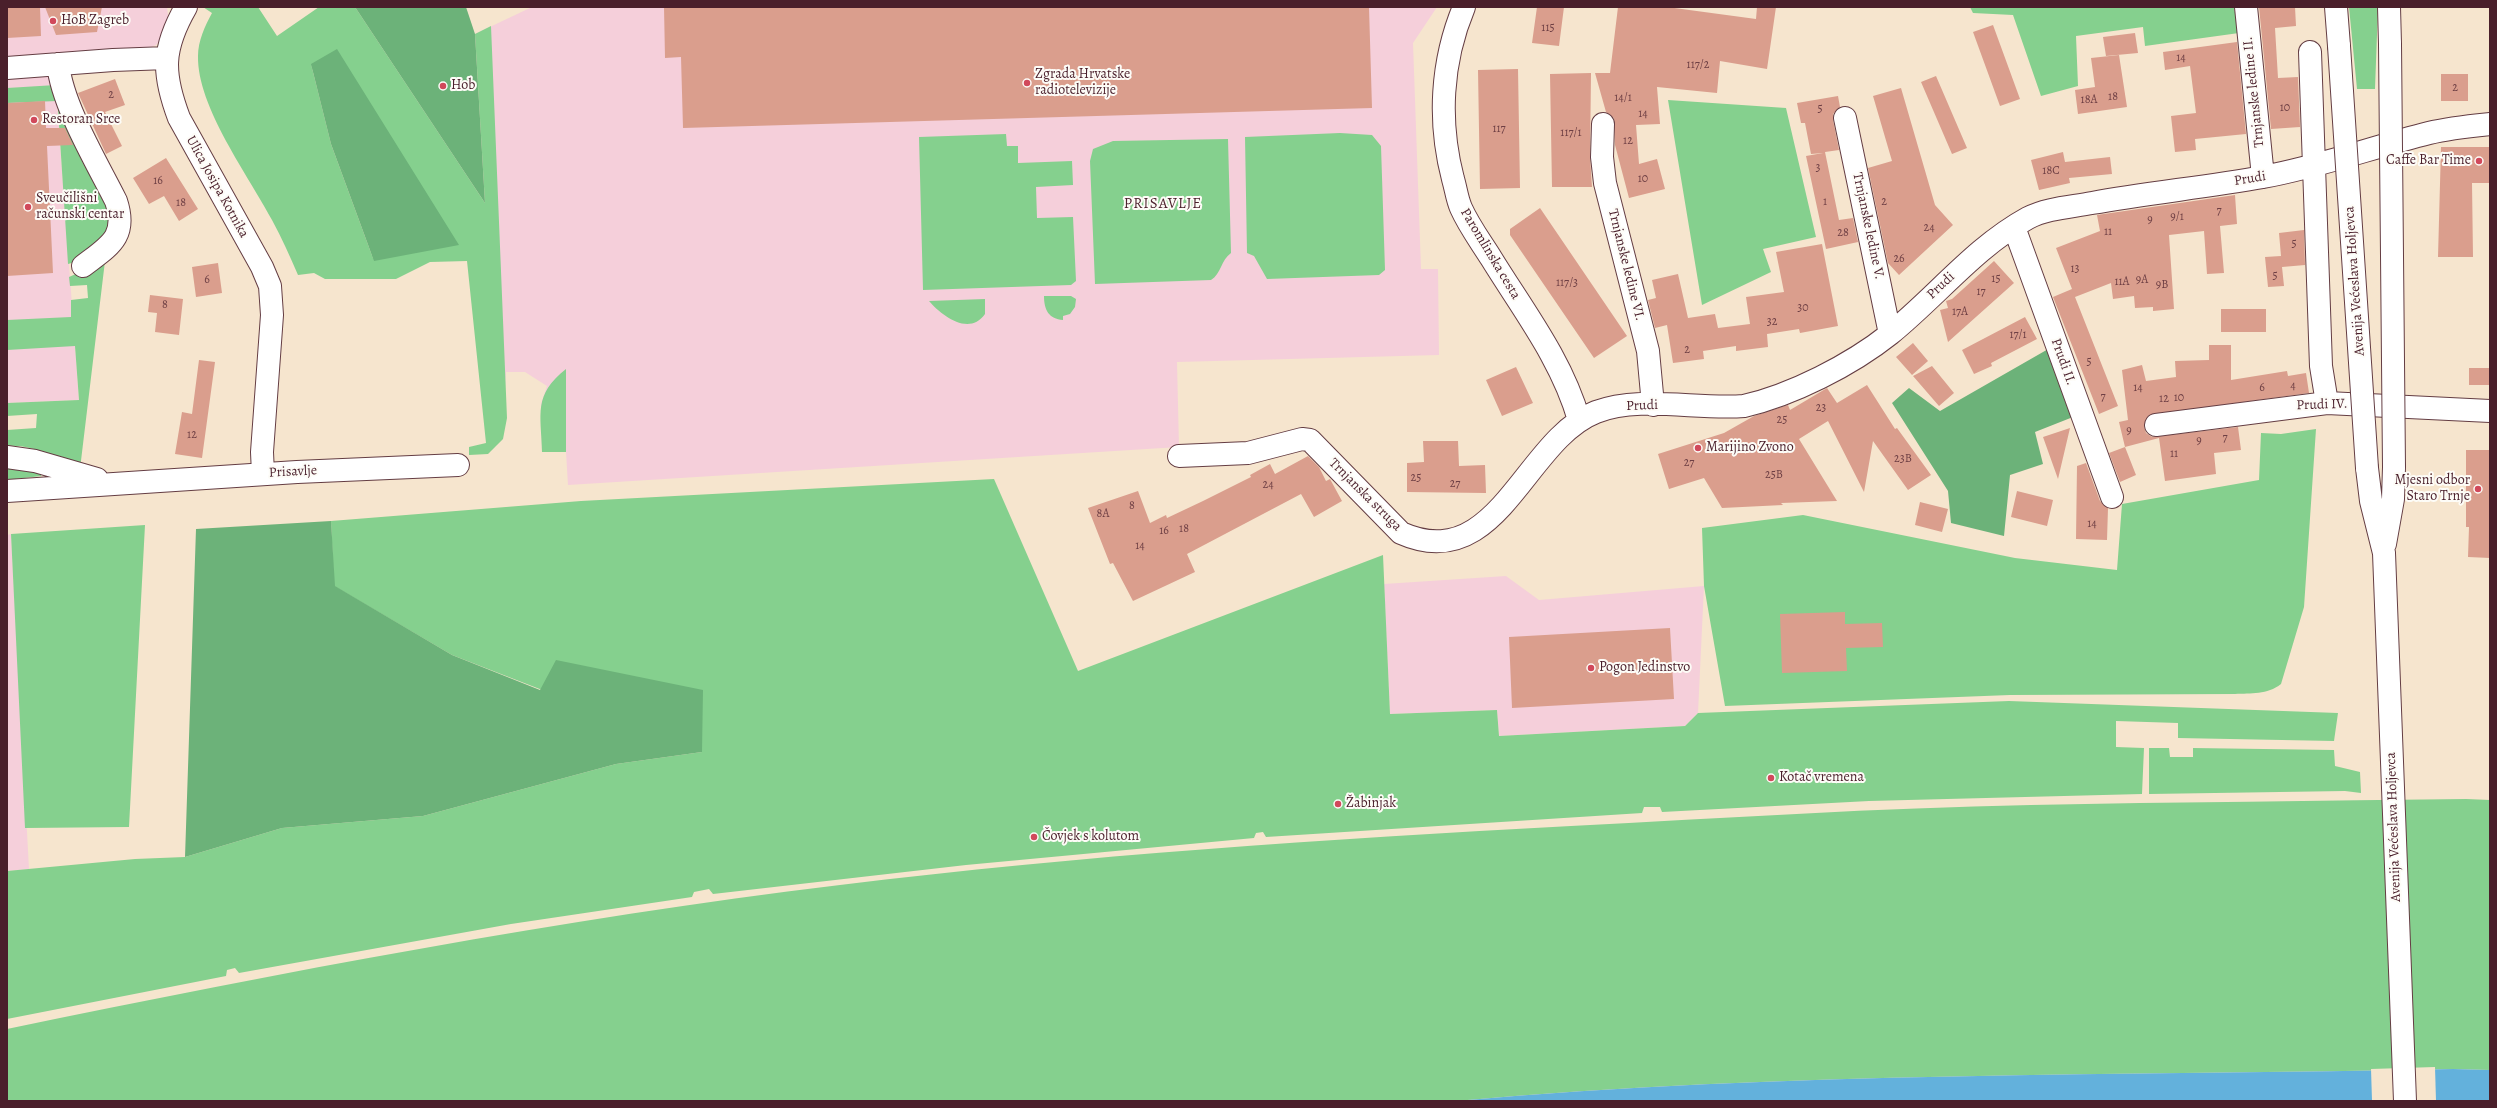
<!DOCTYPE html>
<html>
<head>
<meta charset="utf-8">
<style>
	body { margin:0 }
	#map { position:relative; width:2497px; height:1108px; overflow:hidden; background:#f6e5ce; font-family:Alegreya,serif }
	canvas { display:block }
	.frame { position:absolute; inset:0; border:8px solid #4a1f2b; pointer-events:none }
</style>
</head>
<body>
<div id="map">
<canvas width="2497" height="1108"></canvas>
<div class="frame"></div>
</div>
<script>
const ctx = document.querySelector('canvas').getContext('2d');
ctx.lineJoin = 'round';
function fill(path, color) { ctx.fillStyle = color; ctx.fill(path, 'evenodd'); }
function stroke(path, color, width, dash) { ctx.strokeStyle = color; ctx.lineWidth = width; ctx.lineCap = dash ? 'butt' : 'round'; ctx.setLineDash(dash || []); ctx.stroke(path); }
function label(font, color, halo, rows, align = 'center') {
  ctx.font = font + ' Alegreya,serif'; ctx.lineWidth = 4; ctx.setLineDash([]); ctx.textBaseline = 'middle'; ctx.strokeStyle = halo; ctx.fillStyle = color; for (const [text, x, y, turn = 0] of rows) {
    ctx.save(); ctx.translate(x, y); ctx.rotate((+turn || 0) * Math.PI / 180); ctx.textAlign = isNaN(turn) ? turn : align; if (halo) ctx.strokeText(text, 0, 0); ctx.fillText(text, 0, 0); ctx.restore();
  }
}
fill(new Path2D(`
	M7,7h160l2,16 -7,15 -6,7 -7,3 -142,11z
	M532,7h905l-24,36 8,226h17l1,86 -262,7 2,85 -611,38 -2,-33h-24l-1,-48 6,-18 -22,-14h-19v14l-31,-352z
	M55,75l24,325 -72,3v-324z
	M11,534l18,335 -22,2v-336z
	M1506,576l33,24 165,-14 -6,127 -13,13 -186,10 -2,-26 -107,4 -6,-130z`), '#f5cfda');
fill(new Path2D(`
	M203,7h55l19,29 42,-29h36l130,196 -10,-169 16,-8 16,392 -4,21 -15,15 -19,1v-8l17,-4 -19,-182 -37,1 -34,17h-71l-11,-6 -16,2c-8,-18 -16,-37 -26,-55 -23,-44 -75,-113 -74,-164 0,-15 7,-30 14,-43zM311,64l63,197 -43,-117z
	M1970,7h264l5,26 -94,13 -2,-19 -67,9 2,50 -37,10 -28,-81 -40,-2z
	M2349,7h29l-3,82h-18z
	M56,85l1,16 -50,2v-15z
	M1668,100l118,8 30,129 -53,12 8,23 -69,33z
	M58,109h9l48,114 -32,37 -15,4z
	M1340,133l32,2 9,11 4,124 -6,5 -112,4 -13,-23 -7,-3 -2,-116z
	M1006,134l1,12h11v17l54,-2 1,24 -37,2 1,31 36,-1 3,64 -5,4 -148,5 -4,-153z
	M1228,139l3,114c-10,7 -10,21 -20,27l-116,4 -5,-123 3,-12 20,-8z
	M105,261l-25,208c-23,-11 -47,-25 -73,-23v-16l29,-2 1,-14 -30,2v-13l72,-3 -4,-54 -68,4v-30l64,-3v-17l17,-2 -1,-13 -17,1 -1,-9z
	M1044,296h27l5,3 -1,8 -5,7 -7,2v4c-14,-1 -19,-10 -19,-24z
	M985,299v15c-16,23 -44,1 -56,-13z
	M566,369v83h-24c-1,-39 -9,-57 24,-83z
	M2316,429l-12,178 -23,77c-14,11 -30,9 -46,10l-225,1 -285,11 -21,-120 -2,-58 101,-13 212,43 102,12 5,-66 137,-24 2,-47 20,1z
	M7,467l34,6v3l-34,4z
	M994,479l84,192 305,-116 7,159 107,-4 2,26 186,-10 13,-13 311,-12 329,12 -4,28 -156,-3v-15l-62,-2v26l28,1 -2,46 -273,7 -207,11 -2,-5h-16l-2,6 -376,24 -3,-5 -7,1 -2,5 -288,27 -253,29 -4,-5 -15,3 -2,5 -181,27 -272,49 -4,-5 -8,2 -1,6 -219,43v-148l128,-12 50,-2 97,-29 141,-12 193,-52 86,-12 -250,-97 -118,-69 -3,-65 250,-20z
	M145,525l-16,302 -104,1 -14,-294z
	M2149,748h20l1,9h23v-9l141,2 1,16 25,6 1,21 -16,-2 -196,3z
	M2466,799l24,1v270l-37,-1c-333,7 -666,2 -997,32h-1449v-72c276,-57 553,-110 833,-144 243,-30 487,-46 731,-59 154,-8 307,-18 460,-21 145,-3 290,-4 435,-6z`), '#85d08e');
fill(new Path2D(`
	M355,7h111l9,27 10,169z
	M337,49l122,196 -85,16 -43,-117 -20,-80z
	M2050,348l23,69 -38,15 8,32 -33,11 -6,61 -53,-13 -3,-32 -56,-88 17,-15 31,23z
	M331,521l4,65 117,69 88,35 16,-30 147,30 -1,62 -86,12 -193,52 -141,12 -97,29 11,-328z`), '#6cb279');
fill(new Path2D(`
	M2453,1069l37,1v31h-1034c331,-30 664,-25 997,-32z`), '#63b1dc');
fill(new Path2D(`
	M2435,1067l1,34h-64l-1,-32z`), '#f6e5ce');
fill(new Path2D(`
	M7,7h33l1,29 -34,2z
	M45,7h57l-5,25 -41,3z
	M664,7h705l3,101 -689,20 -2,-71 -16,1z
	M1537,7h27l-5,39 -27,-3z
	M1618,7h49l89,12 1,-12h19l-9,62 -47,-8 -3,32 -60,-6 3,37 -24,1 3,39 18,-5 8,30 -36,9 -14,-53 -1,-27 -8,-6 -11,-39h15z
	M2259,7h36l1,19 -21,2 3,50 20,-1 2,50 -29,2z
	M1993,25l27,74 -20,7 -27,-74z
	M2135,33l3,20 -32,3 -3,-19z
	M2237,42l9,92 -51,5 1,11 -21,2 -4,-36 25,-3 -6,-47 -25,4 -2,-18z
	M2119,55l8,52 -49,7 -3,-24 20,-3 -4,-29z
	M1518,69l2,119 -40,1 -2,-119z
	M1591,73l-1,84 2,30h-40l-2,-113z
	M2441,74h27v27h-27z
	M1936,76l31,72 -15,6 -31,-72z
	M115,79l10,26 -20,7 17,34 -16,8 -28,-61z
	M1901,88l34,117 18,20 -54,50 -11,-12 -20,-95 24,-7 -19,-65z
	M1838,96l2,11 -7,7v6l6,30 -14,2 14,68 14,-2 5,24 -32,7 -20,-93 17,-3 -12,1 -6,-31h-4l-4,-20z
	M45,101l1,27h19l8,17 -26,1 6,127 -46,3v-173z
	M2441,147h49v36h-18l1,74h-35z
	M2063,152l2,10 45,-5 2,17 -43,4 1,5 -31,7 -8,-30z
	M166,158l32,51 -19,12 -15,-25 -15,8 -16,-26z
	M2235,195l2,29 -17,2 4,47 -17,1 -3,-43 -35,4 5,74 -21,2v-4l-18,1 -1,-12 -21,3 -2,-16 -36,14 43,109 -19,8 -46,-117 19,-8 -16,-41 44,-17 -3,-16z
	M1540,208l87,128 -33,22 -84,-123v-6z
	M2304,230l1,35 -23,2 2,19 -16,1 -3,-30 16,-1 -2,-23z
	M1822,244l16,82 -38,7 -1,-4 -32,5 1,13 -32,4v-5l-33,5 1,8 -31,4 -6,-38 -12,3 -7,-28 8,-2 -4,-18 26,-6 10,44 27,-4 3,14 32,-4 -4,-27 38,-5 -8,-40z
	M1994,261l20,22 -66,59 -8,-32 8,-2 -2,-7 6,-2z
	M218,263l4,30 -26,4 -4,-30z
	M150,295l33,4 -4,36 -24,-3 2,-19 -9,-1z
	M2221,309h45v23h-45z
	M2025,317l12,22 -46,24 1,3 -18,8 -12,-24z
	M1913,343l15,18 -16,14 -16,-18z
	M2209,345h22v35l56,-9 1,5 18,-3 3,20 -160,22 -5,11 2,7 6,4 86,-10 3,23 -27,3 2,21 -51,7 -6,-43 -34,9 -6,-25 9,-2 -6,-50 20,-5 4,16 30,-4 -1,-16 34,-1z
	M199,360l16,2 -13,96 -27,-4 7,-42 10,2z
	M1932,366l22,27 -15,13 -26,-30z
	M1516,367l17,36 -31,13 -16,-36z
	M2469,368h21v17h-21z
	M1867,385l28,44 2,-1 34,47 -23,15 -35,-49 -9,51 -36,-71 -29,18 38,62 -56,2 2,2 -61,3 -18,-30 -35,11 -11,-35 66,-21 30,-17 34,-11 2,5 37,-22 10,15z
	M2070,428l-12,51 -15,-42z
	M1423,441h35l1,25 26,-1 1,28 -79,-1v-29l17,-1z
	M2125,447l11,28 -16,7 -11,-29z
	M2466,450h24v108l-22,-1 1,-30h-3z
	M1308,456l11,11 7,14 4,-2 12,22 -28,16 -13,-23 -114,60 8,18 -62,29 -20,-38 -3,1 -22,-56 50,-17 12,32 16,-8 1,3 36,-17 48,-24 -1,-2 20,-11 5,10z
	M2086,463l14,38 8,7 -1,32 -31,-1 1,-73z
	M2017,491l36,9 -6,26 -36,-9z
	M1920,502l28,7 -6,23 -27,-7z
	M1845,612v12l37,-1 1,24 -37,1 1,23 -65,2 -2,-59z
	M1670,628l4,71 -162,9 -3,-71z`), '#da9e8d');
const minor = new Path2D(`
	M186,7c-24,42 -24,66 -7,111l83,149 8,19 2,29 -10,137 1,22
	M1464,7c-23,55 -26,115 -11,172 3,10 4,20 8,29 8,18 20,34 30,50 32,52 71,102 88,162
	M2246,7l17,170
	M2310,52l11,314 6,37
	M58,64c4,41 39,99 58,137 12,36 -7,45 -33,65
	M7,68l106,-8 54,-2
	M1845,118l45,216
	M1603,124l-1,33 3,26 43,168 5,54
	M2014,227l98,270
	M2156,425l171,-22 163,8
	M1179,456l69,-3 54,-14 8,1 91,93c97,43 123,-93 195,-121 44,-17 101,-2 148,-6 48,-11 107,-41 146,-72 47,-38 85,-87 138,-116 19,-10 44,-11 64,-15 57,-10 114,-16 171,-26 56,-10 110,-30 166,-44 20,-5 41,-7 61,-9
	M7,457l28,4 62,18
	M7,491l290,-19 161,-7`);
const major = new Path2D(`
	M2336,7l3,39
	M2389,7l1,37
	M2367,468l4,33 13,52 21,548
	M2385,544l8,-45 1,-32`);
stroke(minor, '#643d43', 24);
stroke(major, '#643d43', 24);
stroke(minor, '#fff', 22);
stroke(major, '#fff', 22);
const majorBridge = new Path2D(`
	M2390,44l4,423
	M2339,46l28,422`);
stroke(majorBridge, '#643d43', 24, []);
stroke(majorBridge, '#fff', 22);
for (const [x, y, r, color] of [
	[53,21,4,"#d1495b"],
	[1027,83,4,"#d1495b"],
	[443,86,4,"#d1495b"],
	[34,120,4,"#d1495b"],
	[2479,161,4,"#d1495b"],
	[28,207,4,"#d1495b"],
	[1698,448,4,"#d1495b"],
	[2478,489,4,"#d1495b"],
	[1591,668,4,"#d1495b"],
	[1771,778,4,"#d1495b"],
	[1338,804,4,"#d1495b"],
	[1034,837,4,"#d1495b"]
]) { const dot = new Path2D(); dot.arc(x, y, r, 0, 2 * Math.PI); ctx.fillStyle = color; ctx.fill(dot); stroke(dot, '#fdfcf7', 1.5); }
label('12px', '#6e3f44', null, [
	["115",1548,28],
	["14",2181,58],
	["117/2",1698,65],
	["2",2455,88],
	["2",111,95],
	["18",2113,97],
	["14/1",1623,98],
	["18A",2089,100],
	["10",2285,108],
	["5",1820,109],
	["14",1643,114],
	["117",1499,129],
	["117/1",1571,133],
	["12",1628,141],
	["3",1818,168],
	["18C",2051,171],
	["10",1643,179],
	["16",158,181],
	["1",1825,202],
	["2",1884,202],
	["18",181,203],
	["7",2219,211],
	["9/1",2177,217],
	["9",2150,220],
	["24",1929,228],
	["11",2108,232],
	["28",1843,233],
	["5",2294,244],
	["26",1899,259],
	["13",2075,269],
	["5",2275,276],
	["15",1996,279],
	["6",207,280],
	["9A",2142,280],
	["11A",2122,282],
	["117/3",1567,283],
	["9B",2162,285],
	["17",1981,292],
	["8",165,305],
	["30",1803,308],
	["17A",1960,312],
	["32",1772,322],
	["17/1",2018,335],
	["2",1687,350],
	["5",2089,362],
	["4",2293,386],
	["14",2138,388],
	["6",2262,388],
	["7",2103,397],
	["10",2179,398],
	["12",2164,399],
	["23",1821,408],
	["25",1782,420],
	["9",2129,431],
	["12",192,435],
	["7",2225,438],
	["9",2199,441],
	["11",2174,454],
	["23B",1903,459],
	["27",1689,463],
	["25B",1774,475],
	["25",1416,478],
	["27",1455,484],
	["24",1268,485],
	["8",1132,506],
	["8A",1103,514],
	["14",2092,524],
	["18",1184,529],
	["16",1164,531],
	["14",1140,546]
]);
label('14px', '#4a1f2b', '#fdfcf7', [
	["HoB Zagreb",61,21],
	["Zgrada Hrvatske",1035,75],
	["radiotelevizije",1035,91],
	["Hob",451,86],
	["Restoran Srce",42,120],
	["Caffe Bar Time",2471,161,"right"],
	["Sveučilišni",36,199],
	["računski centar",36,215],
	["Marijino Zvono",1706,448],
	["Mjesni odbor",2470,481,"right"],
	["Staro Trnje",2470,497,"right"],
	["Pogon Jedinstvo",1599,668],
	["Kotač vremena",1779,778],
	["Žabinjak",1346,804],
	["Čovjek s kolutom",1042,837]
], 'left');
label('14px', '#4a1f2b', '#fdfcf7', [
	["Trnjanske ledine II.",2254,92,-96],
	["Prudi",2250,179,-9],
	["Ulica Josipa Kotnika",217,187,61],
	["Trnjanske ledine V.",1868,226,78],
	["Paromlinska cesta",1490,254,59],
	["Trnjanske ledine VI.",1626,265,76],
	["Avenija Većeslava Holjevca",2355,281,-94],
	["Prudi",1941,286,-43],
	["Prudi II.",2063,362,70],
	["Prudi IV.",2322,405,-2],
	["Prudi",1642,406,-2],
	["Prisavlje",293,472,-3],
	["Trnjanska struga",1365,495,45],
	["Avenija Većeslava Holjevca",2394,827,-92]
]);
ctx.letterSpacing = '1px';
label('15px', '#4a1f2b', '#fdfcf7', [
	["PRISAVLJE",1163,204]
]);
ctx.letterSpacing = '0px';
</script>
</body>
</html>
